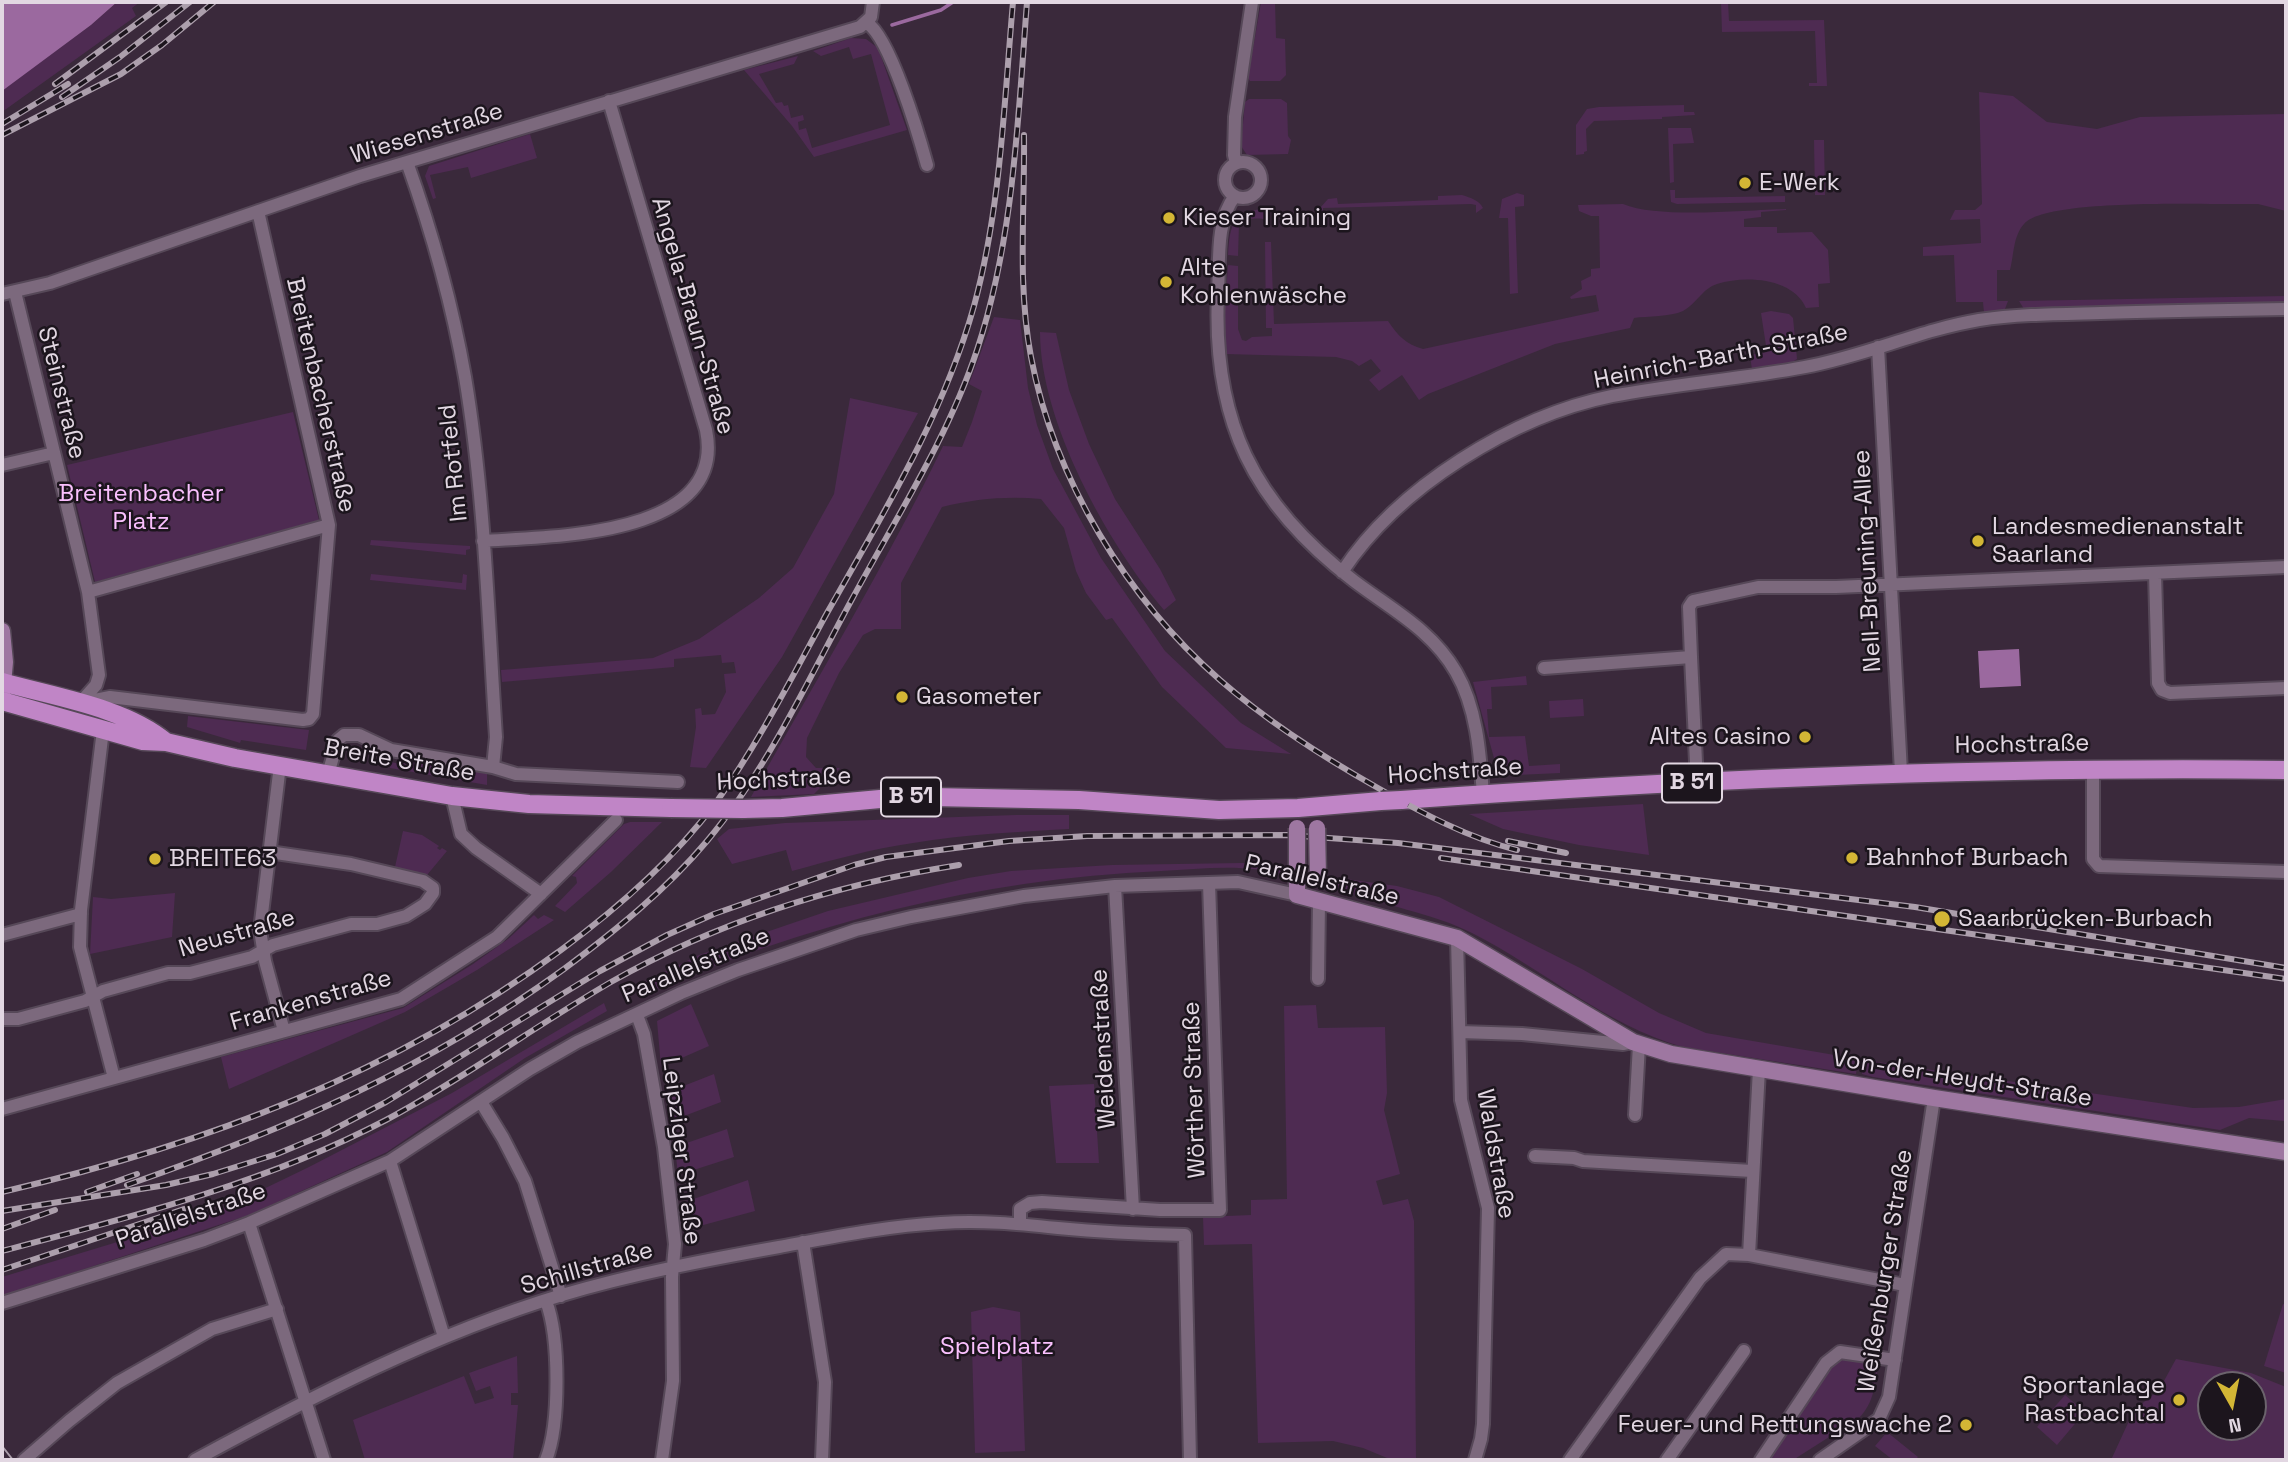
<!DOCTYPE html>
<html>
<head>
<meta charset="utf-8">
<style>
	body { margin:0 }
	#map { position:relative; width:2288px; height:1462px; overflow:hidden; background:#3a293b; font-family:"Space Grotesk",sans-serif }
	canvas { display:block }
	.frame { position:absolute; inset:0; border:4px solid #e2d7e2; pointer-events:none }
	.north { position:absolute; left:2197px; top:1371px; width:70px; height:70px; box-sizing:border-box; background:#1c151d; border:2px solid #6b636c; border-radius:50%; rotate:171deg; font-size:19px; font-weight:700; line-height:28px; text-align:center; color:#e2d7e2 }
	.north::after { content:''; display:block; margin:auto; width:24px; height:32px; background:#d3b635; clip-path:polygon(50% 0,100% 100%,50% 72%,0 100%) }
</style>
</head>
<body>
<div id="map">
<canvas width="2288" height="1462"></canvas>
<div class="frame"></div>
<div class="north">N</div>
</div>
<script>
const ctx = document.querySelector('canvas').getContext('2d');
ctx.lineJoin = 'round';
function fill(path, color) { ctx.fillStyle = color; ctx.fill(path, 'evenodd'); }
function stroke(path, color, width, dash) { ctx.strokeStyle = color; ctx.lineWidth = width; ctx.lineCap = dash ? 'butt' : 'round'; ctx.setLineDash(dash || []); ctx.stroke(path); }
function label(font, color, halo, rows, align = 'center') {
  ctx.font = font + ' "Space Grotesk",sans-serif'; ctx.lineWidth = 5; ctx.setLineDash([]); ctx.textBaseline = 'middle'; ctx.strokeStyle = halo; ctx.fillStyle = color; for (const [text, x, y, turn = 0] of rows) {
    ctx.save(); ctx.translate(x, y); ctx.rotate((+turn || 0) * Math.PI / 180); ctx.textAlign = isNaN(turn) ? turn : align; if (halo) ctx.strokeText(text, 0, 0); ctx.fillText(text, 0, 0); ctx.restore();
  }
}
fill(new Path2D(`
	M117,2h23l-8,6 4,8 -134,96v-22l89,-65z
	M1261,2h14l1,36 9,1 1,36 -6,6h-30l-2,-3z
	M1721,2h7l1,19 95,-1 3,66h-18v-3h8l-2,-52 -93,1z
	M851,38l15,1 12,9 29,82 -93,27 -22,-31 -48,-56 54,-14 -4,8 -35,10 17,29 6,-1 2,4 4,-1 3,13 12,-3 1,5 -6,2 1,8 7,-2 6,20 78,-23 -19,-71 -18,5 -4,-12 -28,9 -8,-5z
	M1979,92l34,4 34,26 50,7 43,-12 146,-3v97l-28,-7c-40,1 -213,-7 -234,20 -11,12 -10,31 -14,46h-13v31h11l-3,8 -4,2 -17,2 -1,-11h-27l-2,-47 -31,1v-9l58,-4 -1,-24 -30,1 5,-10h20l7,-6z
	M1281,99l6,4 1,33 3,4 -3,14 -41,1 -6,-9 4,-44 4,-3z
	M1684,105v7h10l1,3 -33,2v2l-68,2 -8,8 1,22 -3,1v2l-8,1v-30l11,-16 12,-2z
	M1668,128h23l3,15 -21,1 1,38 -4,1z
	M530,134l7,24 -66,20 -3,-11 -38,8 6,23 -3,1 -8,-23 4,-10z
	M1814,140h10l1,55h-10z
	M1670,190h5v8l110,-2v6l-108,2 -6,-2z
	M1517,193l7,2v11l-9,1 3,86 -8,1 -2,-76h-9l3,-19z
	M1462,195c9,3 17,5 21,13l-7,5v-8l-5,-1 -148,4v8h-3v-8l8,-9 9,-1 1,6 100,-4v-4z
	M1623,204c36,15 121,6 163,5v1l-25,2v5l-17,2v8h33v6l35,-1 16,18 2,33 -12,1 1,23 -13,1c-13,-30 -60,-33 -89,-24 -14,4 -21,20 -34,27 -13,6 -35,5 -49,7l-4,10 -75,16 -127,50 -9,6 -17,-25 -23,16 -10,-11 12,-9 -10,-12 -12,7 -7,-5 -16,-4 -111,-3 -1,-35 4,-54 10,1v63l4,11 4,1 6,-4 20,-1v-8h-6l-1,-86h6l3,82 114,-3c10,15 18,23 35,28l176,-38 -3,-16 -25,4 -1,-2 12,-8 -1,-8 10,-5v-7l9,-1 -1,-52h-8l-12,-5 -1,-6z
	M1267,208l1,12c-7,-2 -21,-3 -29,4l-1,32 -10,-1c2,-33 5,-42 39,-47z
	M2286,296v7l-262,6 -5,-8z
	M1771,311l18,3 4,4 4,41 -6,4 -39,7 -2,-15 17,-3 -6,-39z
	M994,317l26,3 8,68 9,37 16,44 48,89 64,93 76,72 50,31 -65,-6 -64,-61 -50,-69 -6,2 -20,-27 -10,-22 -12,-43 -23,-29c-35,-3 -66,0 -99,8l-41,76v46h-26l-12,6 -24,38 -32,65 -1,19 10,11h24l-26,26 -63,3c65,-117 134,-231 192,-351l19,1 10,-25 10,-31 -13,-7z
	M1040,332l16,1 13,57 20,54 26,55 45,70 16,31 -12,10c-57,-67 -124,-189 -124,-278z
	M850,398l68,15 -136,244 -76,111 -16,-1 6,-40 -1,-18 6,-1 1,7 13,-1 11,-22 -2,-18 12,-1 -2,-11 -12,1 -1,-8 -47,4v8l-172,15 -1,-12 152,-12 46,-19 60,-41 34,-30 41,-74z
	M293,412l26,108 -224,62 -28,-117z
	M371,540l99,6v3l-4,1v5l-96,-10z
	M371,574l91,9 1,-9 4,1 -1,15 -96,-10z
	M1526,676l1,9 -36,2 1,22h-5l2,28 36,-1 4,30 31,-2v9l-43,2 -15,-4 -8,-13 -21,-76z
	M1583,699l1,17 -34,2 -1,-17z
	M188,716l121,14 -3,20 -65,-10 -1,3 -3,-1 -50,-15z
	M401,760l86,13v12l-97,-17 1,-6 9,2z
	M1643,804l6,51 -70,-10 -76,-16 -34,-15z
	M1016,815h53v14c-52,3 -104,5 -156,14 -41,6 -81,17 -121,28l-6,-21 -54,14 -15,-25 12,-10 56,-6z
	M630,822h32l-51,50 -46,40 -10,-6 22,-23 -1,-6 -4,-1 52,-52z
	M403,831l19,4 17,11 -2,2 3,2 2,-2 5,3 -20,24 -32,-8z
	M1242,863l46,3v10c-41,-13 -85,-7 -127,-5 -183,8 -354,53 -522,125l-3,-10 63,-31 129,-44 140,-33 43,-7 101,-6z
	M1331,877l66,9 42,11 143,72 77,44 47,20 152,26 -2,15 -173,-27c-78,-22 -140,-78 -211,-114 -42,-21 -88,-27 -131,-43l-8,-6z
	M175,893l-3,44 -82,17 3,-57 18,2z
	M534,915l4,4 6,-4 10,5 -77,50 -72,42 -176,77 -8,-32 182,-49 70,-44 35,-25z
	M604,1003l3,8 -82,47 -138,94 -138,63 -247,81v-19l214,-65 93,-45 143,-74z
	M691,1004l18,42 -48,21 -4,-46z
	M1316,1005l2,23 67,-1 2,66 -3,17 16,64 -24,7 7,24 25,-6 6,22 2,239h-24l-29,-12 -30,-7 -75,2 -6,-199 -48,1 -1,-28 48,-2v-15l36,-1 -3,-193z
	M1864,1060l329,48 46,-1 47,-8 -2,22 -35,-3 -29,12 -347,-53 -11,-3z
	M714,1074l7,28 -50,19 -3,-29z
	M1094,1084l5,79h-43l-7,-77z
	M727,1129l7,28 -56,18 -3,-28z
	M748,1180l7,31 -70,19 -3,-27z
	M2283,1304l3,1v68l-22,-7z
	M993,1307l27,5 5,139 -50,2 -4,-141z
	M1841,1355l38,7c-4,20 -4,40 -20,56l-66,42h-28l64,-94z
	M517,1356l1,37h-7v12h7l-5,55h-148l-12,-40 111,-44 11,28 19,-6 -4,-12 -14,5 -7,-18z
	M2176,1359l75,14 35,14v73h-175l23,-50 25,-20zM2211,1385h42v42h-42z
	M2065,1395l20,17 -28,33 -20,-18z
	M1887,1432l31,25 -3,3h-22l-18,-14z`), '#4e2b52');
fill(new Path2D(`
	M2,2h115l-26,23 -89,66z
	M2019,649l2,37 -41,2 -2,-37z`), '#9b699f');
stroke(new Path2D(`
	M892,25l49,-15 12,-8`), '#9b699f', 3.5);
const street = new Path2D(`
	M867,23c23,14 52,113 60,142
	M407,162c25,70 45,141 58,215 20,119 23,240 31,360l-3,30
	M1225 180a18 18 0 1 1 36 0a18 18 0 1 1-36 0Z
	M1236,163l-2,-8 1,-38 17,-115
	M1235,196c-20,25 -15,67 -17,97 -6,127 35,211 136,288 37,28 78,49 102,91 21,36 24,82 27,123
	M15,292l73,300 11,83 -3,10 -16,18
	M2,294l48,-11 310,-107 500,-149 11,-10 2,-15
	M1878,347l23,425
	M2,465l52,-12
	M483,541c67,-5 245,-3 223,-111l-97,-329
	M1342,572c56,-85 171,-156 270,-176 64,-12 129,-17 193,-29 60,-11 115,-37 174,-47 40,-6 81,-6 122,-7 62,-2 123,-3 185,-4
	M2155,573l3,110 4,7 8,3 116,-5
	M88,592l241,-67
	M1691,657l6,126
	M1544,668l147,-11 -2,-50 4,-6 65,-14h78l450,-20
	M85,702l25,-5 193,23 6,-1 4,-5 16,-189 -71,-314
	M103,730l-22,180 -1,37 34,131
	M280,765l-20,165 5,31 19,70
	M2093,769v90l6,7 187,6
	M328,774l10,-34 6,-5h15l32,15 102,17 23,7 162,8
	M452,796l9,38 15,14 65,46
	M1115,886l18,323
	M2,935l79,-21
	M1457,938l4,162 27,108 -5,216 -2,15 -6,21
	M1318,979l1,-78
	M637,1015l7,19 20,113 11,97 -3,33 1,104 -11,79
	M2,1019h16l67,-18 18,-10 65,-18h22l62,-16 21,-12 78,-21h26l29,-8 19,-12 8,-11v-5l-10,-7 -72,-17 -82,-12
	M1460,1032l62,2 101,10 10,-2
	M481,1102l22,36 22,43 36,115
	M2,1109l399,-110 96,-62 119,-117
	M1635,1115l4,-70
	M1535,1156l39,2 9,3 169,10
	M390,1161l54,176
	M249,1223l75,237
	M1020,1224v-15l10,-6 12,-1 118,8h60l-11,-327
	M803,1242l22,140 -3,78
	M1749,1255l10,-186
	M546,1301c14,37 14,123 0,159
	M2,1303l202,-63 45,-17 141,-62 140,-92 47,-27 104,-49 57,-23 118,-40 55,-13 113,-21 91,-10 123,-4 59,13
	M24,1460l45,-39 48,-38 95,-54 65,-20
	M195,1460c118,-64 238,-126 367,-165 71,-21 144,-35 217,-48 54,-10 108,-21 162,-24 39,-3 78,1 117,5 42,4 84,6 127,7l5,225
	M1570,1460l130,-182 26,-24 23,1 156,30
	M1667,1460l77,-109
	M1761,1460l65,-97 14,-11 55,8
	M1820,1460l59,-41 10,-22 45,-299`);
const secondary = new Path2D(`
	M2,631l3,31 -3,33
	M1297,876v19l160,43 176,104 38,12 263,44 352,54`);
const primary = new Path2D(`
	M2,682c52,15 122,25 164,60
	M2,701l141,40 23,1 69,16 217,38 77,8 142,4
	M1401,800c295,-21 590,-34 885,-30
	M743,809l39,-1 98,-9 52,-2 147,3 140,10 79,-2 83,-7`);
stroke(street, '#564858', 16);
stroke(secondary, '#564858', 19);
stroke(primary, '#564858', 21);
stroke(street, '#7c697d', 12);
stroke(secondary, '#9e77a1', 16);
stroke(primary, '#c085c6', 18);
stroke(new Path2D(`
	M2,1446l11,14`), '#ac9fac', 2);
const rail = new Path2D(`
	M55,84l111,-82
	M62,97l58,-40 70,-55
	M2,124l66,-40
	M2,135l119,-61 41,-29 52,-43
	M1024,135c1,74 -7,148 7,222 23,122 96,242 189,323 48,42 103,77 158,108 44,25 90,50 139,62
	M1508,841l58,12
	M1441,858l845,121
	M127,1185c160,-56 299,-116 437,-216 51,-38 102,-79 143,-128 60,-71 100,-159 144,-240 44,-82 97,-163 126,-251 37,-112 41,-232 50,-348
	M2,1192c202,-47 391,-118 559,-242 57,-42 111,-89 154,-146 43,-60 77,-127 112,-191 56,-99 116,-197 147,-307 27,-99 30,-203 39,-304
	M87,1192l50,-18
	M2,1211l164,-26 47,-11 64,-20 48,-20 61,-32 214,-131 67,-36 47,-21 140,-49 32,-8 123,-16 78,-5 200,-1 111,8 517,64 371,61
	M2,1229l53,-19
	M2,1251c130,-34 264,-68 384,-131 77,-41 149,-94 225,-138 108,-61 226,-98 348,-117
	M2,1270l182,-61`);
stroke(rail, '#ac9fac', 6);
stroke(rail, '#1c151d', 3.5, [10]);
const secondaryBridge = new Path2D(`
	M1297,828v48
	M1317,828l1,48`);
const primaryBridge = new Path2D(`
	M1381,801l20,-1
	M671,808l72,1`);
stroke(secondaryBridge, '#564858', 19, []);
stroke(primaryBridge, '#564858', 21, []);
stroke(secondaryBridge, '#9e77a1', 16);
stroke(primaryBridge, '#c085c6', 18);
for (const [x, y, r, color] of [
	[1745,183,7,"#d3b635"],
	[1169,218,7,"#d3b635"],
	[1166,282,7,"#d3b635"],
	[1978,541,7,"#d3b635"],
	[902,697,7,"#d3b635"],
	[1805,737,7,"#d3b635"],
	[1852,858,7,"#d3b635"],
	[155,859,7,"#d3b635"],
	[1942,919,9,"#d3b635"],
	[2179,1400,7,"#d3b635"],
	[1966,1425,7,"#d3b635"]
]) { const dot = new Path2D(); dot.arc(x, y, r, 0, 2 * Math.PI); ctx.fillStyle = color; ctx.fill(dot); stroke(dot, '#1c151d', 2.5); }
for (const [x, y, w] of [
	[1692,783,60],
	[911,797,60]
]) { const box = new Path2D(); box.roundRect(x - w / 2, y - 19.5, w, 39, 5); ctx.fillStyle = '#1c151d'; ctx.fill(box); stroke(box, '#e2d7e2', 2); }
label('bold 23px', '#e2d7e2', null, [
	["B 51",1692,783],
	["B 51",911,797]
]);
label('24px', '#e2d7e2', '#1c151d', [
	["Wiesenstraße",427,134,-17],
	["Angela-Braun-Straße",692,316,74],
	["Heinrich-Barth-Straße",1721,357,-11],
	["Steinstraße",61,393,76],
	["Breitenbacherstraße",320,395,77],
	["Im Rotfeld",454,463,-96],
	["Nell-Breuning-Allee",1868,561,-93],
	["Hochstraße",2022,745,-1],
	["Breite Straße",399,761,10],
	["Hochstraße",1455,772,-4],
	["Hochstraße",784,780,-3],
	["Parallelstraße",1322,881,13],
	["Neustraße",237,934,-16],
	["Parallelstraße",696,966,-23],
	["Frankenstraße",311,1001,-16],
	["Weidenstraße",1104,1049,-93],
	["Von-der-Heydt-Straße",1962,1079,9],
	["Wörther Straße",1195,1090,-92],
	["Leipziger Straße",681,1151,83],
	["Waldstraße",1495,1154,80],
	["Parallelstraße",191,1216,-19],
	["Schillstraße",587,1269,-16],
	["Weißenburger Straße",1886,1271,-81]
]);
label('24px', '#e2d7e2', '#1c151d', [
	["E-Werk",1759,183],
	["Kieser Training",1183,218],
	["Alte",1180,268],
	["Kohlenwäsche",1180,296],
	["Landesmedienanstalt",1992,527],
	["Saarland",1992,555],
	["Gasometer",916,697],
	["Altes Casino",1791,737,"right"],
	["Bahnhof Burbach",1866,858],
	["BREITE63",169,859],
	["Saarbrücken-Burbach",1958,919],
	["Sportanlage",2165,1386,"right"],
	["Rastbachtal",2165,1414,"right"],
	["Feuer- und Rettungswache 2",1952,1425,"right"]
], 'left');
label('24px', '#fac0fe', '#1c151d', [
	["Breitenbacher",141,494],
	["Platz",141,522],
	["Spielplatz",997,1347]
]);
</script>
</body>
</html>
